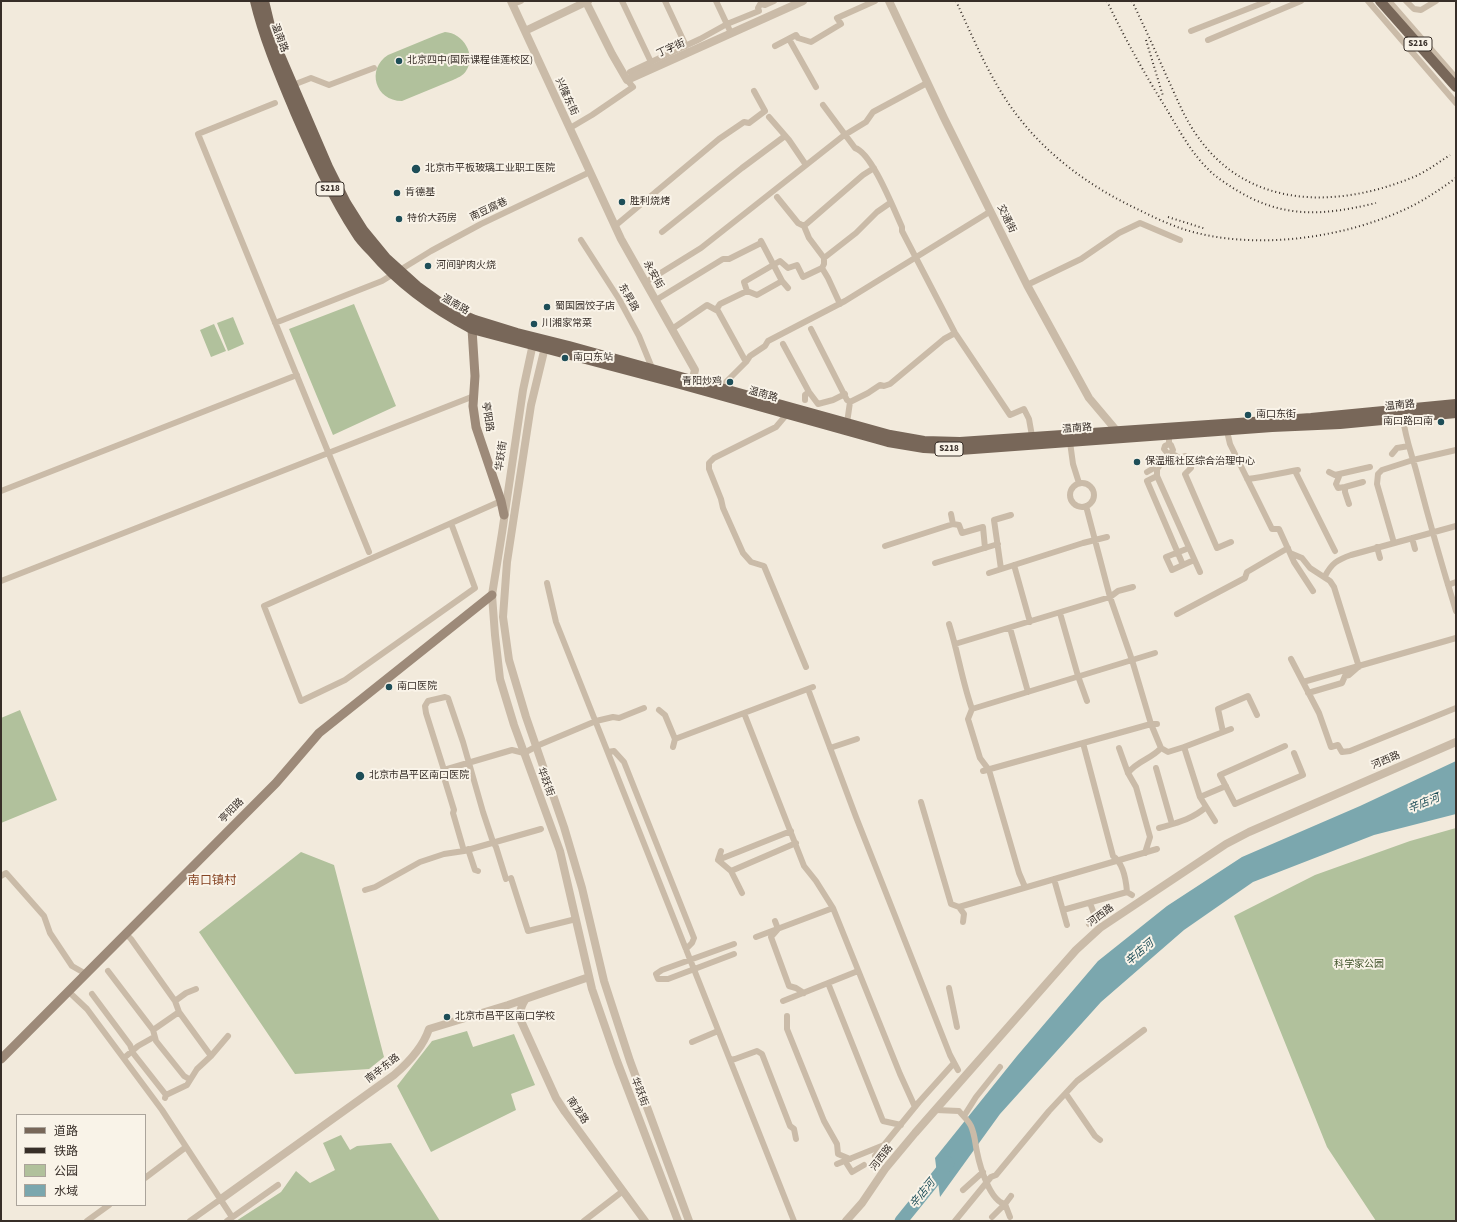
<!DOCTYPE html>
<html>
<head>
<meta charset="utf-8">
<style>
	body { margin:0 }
	#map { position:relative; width:1457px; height:1222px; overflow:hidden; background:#f2eadc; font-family:"Source Sans 3","Noto Sans SC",sans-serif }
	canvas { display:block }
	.frame { position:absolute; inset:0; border:2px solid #372e28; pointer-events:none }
	.legend { position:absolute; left:16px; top:1114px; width:130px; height:92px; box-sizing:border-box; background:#f9f3e8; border:1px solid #aba49b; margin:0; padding:5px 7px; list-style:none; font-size:12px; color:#372e28 }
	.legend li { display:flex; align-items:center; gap:8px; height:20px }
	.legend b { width:20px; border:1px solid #aba49b }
</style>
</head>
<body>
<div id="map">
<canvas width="1457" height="1222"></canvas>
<div class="frame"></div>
<ul class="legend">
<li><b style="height:5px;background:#786759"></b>道路</li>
<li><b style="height:5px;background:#372e28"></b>铁路</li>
<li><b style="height:11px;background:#b1c19c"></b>公园</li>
<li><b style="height:11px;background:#7ba7ae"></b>水域</li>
</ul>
</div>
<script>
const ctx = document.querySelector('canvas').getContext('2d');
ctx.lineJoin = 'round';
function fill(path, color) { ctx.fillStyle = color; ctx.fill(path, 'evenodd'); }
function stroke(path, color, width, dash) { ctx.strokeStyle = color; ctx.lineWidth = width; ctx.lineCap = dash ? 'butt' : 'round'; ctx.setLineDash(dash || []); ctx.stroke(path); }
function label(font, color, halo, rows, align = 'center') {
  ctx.font = font + ' "Source Sans 3","Noto Sans SC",sans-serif'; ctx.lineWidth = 4; ctx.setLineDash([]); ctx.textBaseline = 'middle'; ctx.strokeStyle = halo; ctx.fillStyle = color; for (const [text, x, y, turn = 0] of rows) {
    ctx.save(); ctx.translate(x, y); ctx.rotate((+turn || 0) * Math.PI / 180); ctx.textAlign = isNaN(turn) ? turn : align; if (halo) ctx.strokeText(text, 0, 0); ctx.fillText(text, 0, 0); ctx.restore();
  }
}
fill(new Path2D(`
	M445,32c18,1 32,23 21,39 -3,5 -9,7 -13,9l-51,21c-27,0 -36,-32 -14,-46l51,-21z
	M354,304l42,102 -63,29 -44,-106z
	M233,317l11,27 -16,7 -11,-28z
	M214,324l12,27 -15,6 -11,-27z
	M20,710l37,90 -56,23v-105z
	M1456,828v393h-80l-49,-74 -93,-231 81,-41 95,-34z
	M301,852l33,13 50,192 -15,12 -74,5 -96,-142z
	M467,1031l6,16 41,-13 21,51 -24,9 5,16 -85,42 -34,-66 35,-45z
	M341,1135l9,15 7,-4 34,-3 49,78h-204l45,-29 15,-21 14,12 25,-13 -12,-27z`), '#b1c19c');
fill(new Path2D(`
	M1456,761v53l-82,21 -121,47 -69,48 -83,72 -101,112 -60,83 -5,-39 82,-102 81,-95 69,-55 75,-49 118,-51z`), '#7ba7ae');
stroke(new Path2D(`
	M901,1221l47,-58`), '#7ba7ae', 13);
stroke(new Path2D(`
	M622,1l29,61
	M665,1l21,45
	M716,1l15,32
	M1368,1l88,102
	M1389,1l67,77
	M1406,1l8,8 7,1 15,-9
	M513,4l8,-3
	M761,4l4,1 9,-4
	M1191,31l77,-30
	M789,39l27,48
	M1208,40l93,-39
	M775,46l21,-11 2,3 13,4 30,-18 -4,-6 38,-17
	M630,72l70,-33 27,-15 32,-13 -1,-3 4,-7
	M293,85l18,-7 18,7 45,-17
	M275,103l-77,31 171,418
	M823,105l32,43c17,5 39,62 47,79v4l53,102 55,82 14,-6 5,10 3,17
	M769,117l20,23 17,25
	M570,128l22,-13 41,-28 -6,-7
	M777,197l21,26 6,3 5,12 15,20v6l-2,4 6,10 12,26
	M615,226l104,-87 25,-17 5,1 16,-12 -11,-20
	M804,226l59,-51 11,-7
	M662,232l80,-64 43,-32
	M581,240l38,59 20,37 13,32
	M761,241l21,40 6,7
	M824,258l32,-25 21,-21 13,-9
	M646,282l55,-34 142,-112 23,-14 7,-10 54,-29
	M1027,285l54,-26 38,-26 21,-10 40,17
	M747,291l-3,-9 36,-21 8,7 9,-3 6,12 19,-9
	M656,300l67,-41h6l32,-16
	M716,310l4,-6 27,-13 10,4 25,-14
	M275,323l107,-42 49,-30 50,-27 109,-52
	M672,329l35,-24 11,6 28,51
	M811,329l36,71 3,2
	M783,344l26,48 9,12 15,-4 12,-6
	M721,387l25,-25 4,-6 15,-10 3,-5 77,-40 146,-90
	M805,400v-5l4,-3
	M787,414l-11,13 -62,31 -5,5v6l12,30 2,9 20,45 8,9 13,4 42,101
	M1403,418c2,19 9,37 14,56 12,46 25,92 39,137
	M847,423l3,-21 18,-9 12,-8 4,1 6,-2 54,-45 11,-6
	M1227,431l3,13 42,85h7l15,33 19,29
	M1169,435v9l2,1 2,5 -2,3 -3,1 -4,-5 1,-3 4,-2
	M1070,442l3,22 6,19
	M1171,453l9,5 5,-2 6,12 -6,6 32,74 14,-6
	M1168,454l-11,15v7l43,96
	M1392,454l5,-6 12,-2
	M1295,471l40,80
	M1147,472l7,-4 3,1
	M1329,472l6,3 35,-8
	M1340,474l-4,10 2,4 7,-1 18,-5
	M1157,476l-10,5 36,84
	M1247,479c17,-2 34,-6 51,-9
	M1070 495a12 12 0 1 1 24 0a12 12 0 1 1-24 0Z
	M1345,487v5l4,12
	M1,491l296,-116
	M1086,506l24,91 22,63 19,64 10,24c-11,12 -23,12 -33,25
	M951,514l2,10
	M451,523l24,65 -130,92 -44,21 -37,-95 237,-105
	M1412,538l3,11
	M1394,543l-17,-59 1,-10 4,-4 31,-10 43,-10
	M885,546l68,-22 6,1 3,8 21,-6 2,21
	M1377,547l3,11
	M1189,548l-23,9 6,13 22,-10
	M1290,553l12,5 8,10 20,13 4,6 25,80
	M935,563l63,-19
	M1014,565l16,57
	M1001,569l-7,-49 17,-5
	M989,573l94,-30 24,-6
	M1325,576c7,-13 12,-16 26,-21l105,-29
	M1,581l473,-185
	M547,583l9,39 238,599
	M1448,585l8,-3
	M1060,613l18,63 9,25
	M1177,614l68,-36 2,-6 41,-24
	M949,624c9,28 13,57 23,85l-4,10 12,39 9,12 30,103 6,14
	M1010,628l18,64
	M955,644l155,-47 8,-6 15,-4
	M1291,659l28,54 12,34 7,-2 4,7 8,-1 106,-43
	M1303,682l153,-44
	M808,689l48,128 94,238 8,15
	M1308,693l34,-10 3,-7 4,-1 8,-7
	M972,709l183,-56
	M659,710l6,5 10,24 -2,8
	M744,713l60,153 12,15 17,27 67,166 15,33
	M1223,732l-5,-23 30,-13 9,19
	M675,739l138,-52
	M1083,743l30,113c10,7 13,23 14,36
	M1285,746l-65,29 15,29 68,-29 -9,-22
	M1184,747l47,-18
	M830,748l27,-9
	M1119,748l9,25 8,14 14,50 -5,16
	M1161,748l7,4 16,-5 16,50 15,24
	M608,752l6,-1 10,11 70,176 -2,5 -6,6
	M1156,768l16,56
	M444,770l68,-20 12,3 15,-8 57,-24 17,-4 6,1 25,-10
	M983,771l168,-47h6
	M1200,797l26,-11
	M921,802l30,102 8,3 5,7 -1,8
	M1159,828c17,-5 34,-9 47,-21
	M468,849l7,21 3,1
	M464,851l-11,-38 1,-3 -11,-36 1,-4 -18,-57 -1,-7 3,-5 17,-4 3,1 15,44 20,70 10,30 3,5 10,32
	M721,851l-3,9 13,11 11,22
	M718,860l73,-29
	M731,871l65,-28
	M1,876l5,-3 38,43 6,17 22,33 14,8
	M511,878l17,53 48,-12
	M1054,879l13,46
	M365,890l10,-3 45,-25 24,-8 20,-3 77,-22
	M959,907l198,-58
	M1063,910l64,-18 5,3
	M775,921l3,8 -7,8 18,49 7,2 8,5
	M1089,924l7,-5 -6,-16
	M126,934l5,5 44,62 4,11 32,44
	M756,937l77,-29
	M734,944l-72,26 -6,4 2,5h10l66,-25
	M108,971l45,59 3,11 28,35 5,3
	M828,983l55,138 18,4
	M949,988l8,39
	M68,991l19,18 75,101 70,107
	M92,994l38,51 3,8 33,42
	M175,1001l11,-8 10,-4
	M783,1001l75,-30
	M787,1016v13l37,92 13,23 1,10 12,5
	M153,1030l26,-18
	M692,1042l26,-11
	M124,1058l14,-12 16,-9
	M730,1060l5,-1 22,-8 5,3 28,72 4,3 2,10
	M1066,1094l29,42 5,4
	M165,1098l1,-3 21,-10 10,-16 14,-13 17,-20
	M936,1110l23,1c4,5 9,9 12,15 4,9 4,17 6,26 3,15 13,49 28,52l5,13
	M964,1116l12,-19 24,-30
	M875,1156l44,-54 35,-39
	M845,1161l7,11 12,-7
	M837,1164l47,-19
	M145,1178l41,-31
	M963,1190l20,-18
	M992,1217l13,-13 6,-8
	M87,1221l22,-16
	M190,1221l31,-22
	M227,1221l51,-36
	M584,1221l39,-30
	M955,1221l36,-44 5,-2 53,-64 28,-30 67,-51`), '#cabba8', 6);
stroke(new Path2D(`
	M511,1l110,238 74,131 -4,16
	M889,1l55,117 83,167 62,113 27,32v5
	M586,2l26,52 15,26 176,-79
	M525,31l63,-30
	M534,339l-11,51 -21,143 -10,62 3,40 5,44 14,46 46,126 32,138 25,72 61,160
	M546,343l-15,62 -24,157 -4,55 6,43 17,57 38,110 18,61 22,93 26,80 59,160
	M525,1000c-4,6 -6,13 -4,21l35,77 9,14 80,109
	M221,1199l173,-124c14,-12 29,-28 35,-46l79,-24 81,-28
	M846,1221l16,-18 23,-34 30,-36 161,-183 24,-22 126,-84 23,-12 207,-90`), '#cabba8', 8);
stroke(new Path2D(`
	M474,323l-2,6 3,47 -2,30 3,21 25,74 3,14
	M1,1059l275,-276 43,-50 173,-138`), '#9d8a79', 9);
stroke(new Path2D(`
	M255,1c9,38 25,75 40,111 18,41 36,83 61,121 4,7 10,13 16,19 28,33 62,57 100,77l208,55 208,58 36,6 36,2 312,-23 68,-3 116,-11
	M264,1l6,25 9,27 49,114 18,36 17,27 23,28 31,28 32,23 26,11 42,13 52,13 321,89 34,6 36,1 351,-24 145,-14
	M1380,1l76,86`), '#786759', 10);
stroke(new Path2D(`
	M956,1c20,43 37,86 68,123 28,34 65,61 105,81 18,9 36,18 54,24 71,23 166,9 231,-24 15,-8 28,-17 42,-27
	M1107,1c17,36 36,70 57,104 13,21 25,45 43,63 7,8 17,14 26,20 49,31 89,28 143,15
	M1132,1c12,25 23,49 34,74 10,21 18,43 32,62 52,74 143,71 218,39 13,-6 23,-14 34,-21
	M1146,40l17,56
	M1168,217l38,12`), '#372e28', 2, [1, 3]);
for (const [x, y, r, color] of [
	[399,61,4,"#1e4e58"],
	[416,169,5,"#1e4e58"],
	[397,193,4,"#1e4e58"],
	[622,202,4,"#1e4e58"],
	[399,219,4,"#1e4e58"],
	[428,266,4,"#1e4e58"],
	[547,307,4,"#1e4e58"],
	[534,324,4,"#1e4e58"],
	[565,358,4,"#1e4e58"],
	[730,382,4,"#1e4e58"],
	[1248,415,4,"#1e4e58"],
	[1441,422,4,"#1e4e58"],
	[1137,462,4,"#1e4e58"],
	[389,687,4,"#1e4e58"],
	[360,776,5,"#1e4e58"],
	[447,1017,4,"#1e4e58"]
]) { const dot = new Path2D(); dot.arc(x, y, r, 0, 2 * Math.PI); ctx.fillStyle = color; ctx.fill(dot); stroke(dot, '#f9f3e8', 1.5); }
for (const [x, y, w] of [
	[1418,44,28],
	[330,189,28],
	[949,449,28]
]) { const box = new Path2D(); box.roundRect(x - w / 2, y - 7, w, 14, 3); ctx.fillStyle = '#f9f3e8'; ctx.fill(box); stroke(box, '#372e28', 1); }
label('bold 9px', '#372e28', null, [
	["S216",1418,44],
	["S218",330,189],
	["S218",949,449]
]);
label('10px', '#372e28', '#f9f3e8', [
	["温南路",279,38,70],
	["丁字街",671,49,-24],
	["兴隆东街",566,97,65],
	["南豆腐巷",489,210,-25],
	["交通街",1006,219,64],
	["永安街",653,275,60],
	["东昇路",628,298,60],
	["温南路",455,305,30],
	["温南路",763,395,16],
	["温南路",1400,406,-6],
	["亭阳路",487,417,81],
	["温南路",1077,429,-4],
	["华跃街",502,456,-82],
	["河西路",1386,761,-23],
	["华跃街",545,782,70],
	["亭阳路",232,811,-45],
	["河西路",1101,916,-36],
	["南辛东路",383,1069,-38],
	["华跃街",639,1092,69],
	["南龙路",577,1111,56],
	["河西路",882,1158,-52]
]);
label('10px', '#372e28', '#f9f3e8', [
	["北京四中(国际课程佳莲校区)",407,61],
	["北京市平板玻璃工业职工医院",425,169],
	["肯德基",405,193],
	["胜利烧烤",630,202],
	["特价大药房",407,219],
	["河间驴肉火烧",436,266],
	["蜀国园饺子店",555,307],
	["川湘家常菜",542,324],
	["南口东站",573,358],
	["青阳炒鸡",722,382,"right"],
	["南口东街",1256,415],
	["南口路口南",1433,422,"right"],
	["保温瓶社区综合治理中心",1145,462],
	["南口医院",397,687],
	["北京市昌平区南口医院",369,776],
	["北京市昌平区南口学校",455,1017]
], 'left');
label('10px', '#42552c', '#f9f3e8', [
	["科学家公园",1359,965]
]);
label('italic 11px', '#1e4e58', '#f9f3e8', [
	["辛店河",1424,804,-22],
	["辛店河",1140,953,-40],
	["辛店河",923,1194,-51]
]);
label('12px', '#854322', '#f9f3e8', [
	["南口镇村",212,881]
]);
</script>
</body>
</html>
